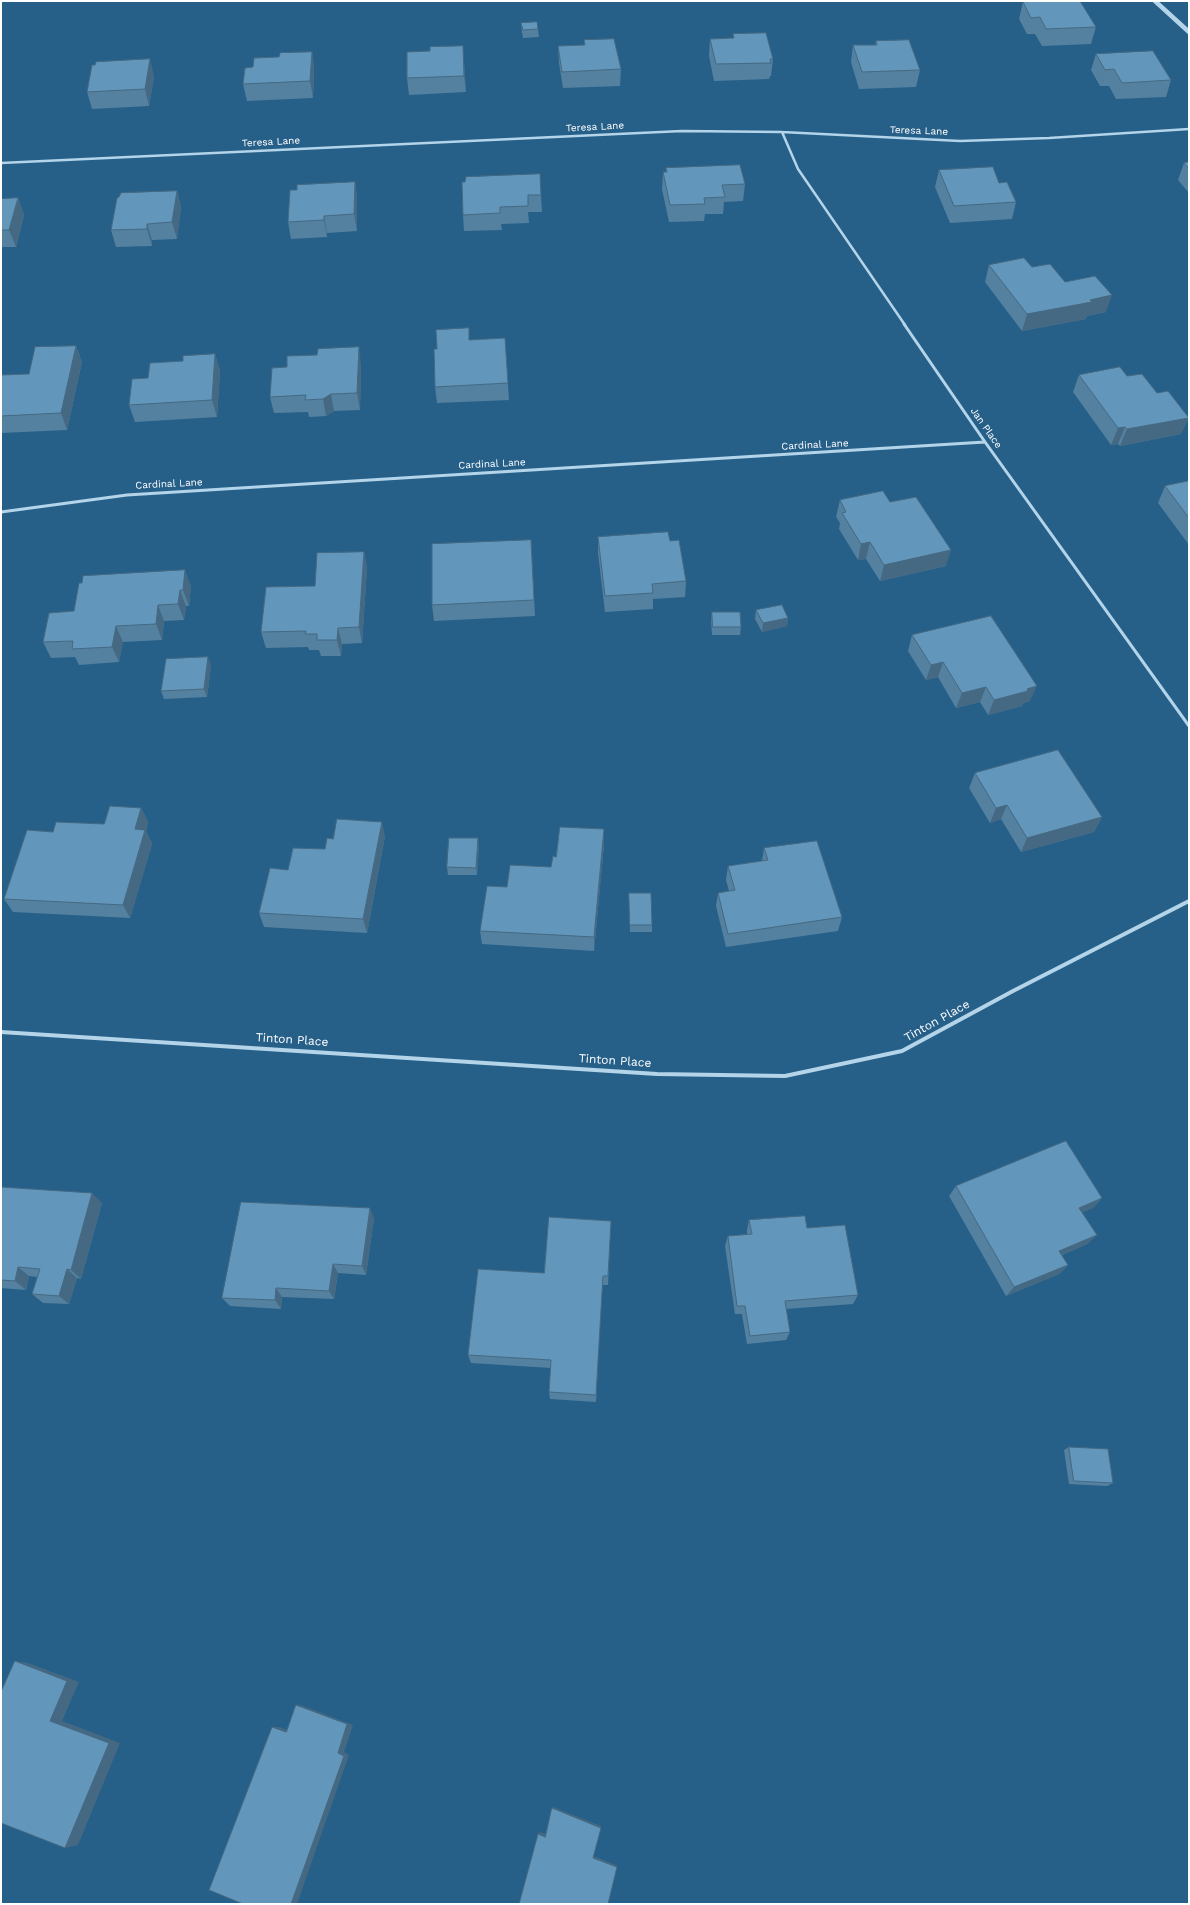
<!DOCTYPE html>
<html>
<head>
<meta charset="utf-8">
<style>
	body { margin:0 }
	#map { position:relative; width:1190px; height:1905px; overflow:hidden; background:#266089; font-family:"Work Sans",sans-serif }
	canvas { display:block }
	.frame { position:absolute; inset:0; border:2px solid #fff; pointer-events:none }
</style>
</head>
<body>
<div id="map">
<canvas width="1190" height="1905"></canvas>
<div class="frame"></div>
</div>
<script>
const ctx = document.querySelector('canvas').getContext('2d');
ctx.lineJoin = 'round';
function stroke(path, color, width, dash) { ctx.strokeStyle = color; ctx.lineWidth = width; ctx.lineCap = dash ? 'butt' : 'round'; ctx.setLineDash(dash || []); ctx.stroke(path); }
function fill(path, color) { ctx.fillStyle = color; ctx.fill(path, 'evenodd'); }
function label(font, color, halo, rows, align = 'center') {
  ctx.font = font + ' "Work Sans",sans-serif'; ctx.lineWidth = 4; ctx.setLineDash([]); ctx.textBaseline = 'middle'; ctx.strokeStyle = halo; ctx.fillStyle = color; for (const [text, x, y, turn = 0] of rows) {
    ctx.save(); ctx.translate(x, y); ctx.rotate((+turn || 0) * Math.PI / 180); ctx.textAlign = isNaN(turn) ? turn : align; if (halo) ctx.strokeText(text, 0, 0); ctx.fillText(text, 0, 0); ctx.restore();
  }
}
stroke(new Path2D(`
	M782,132l16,37 107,156
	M1,163l681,-32 100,1 178,9 89,-3 140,-9`), '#b3d4e9', 2.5);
stroke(new Path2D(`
	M904,324l81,118 204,284
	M1,512l126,-17 858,-53`), '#b3d4e9', 3);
stroke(new Path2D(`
	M1,1032l656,42 128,2 117,-25 111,-60 176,-90`), '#b3d4e9', 4);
stroke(new Path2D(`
	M1155,1l34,31`), '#b3d4e9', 4.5);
fill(new Path2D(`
	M1023,2l73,25 -5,17 -49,2 -7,-12h-8l-8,-15z
	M521,23l17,6 1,8 -16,1 -1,-6z
	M733,34l40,25 -2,17h-1l-1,3 -55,2 -5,-25 1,-17 23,-1z
	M584,40l37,29 -1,17 -57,2 -4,-25 -1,-17 26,-1z
	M876,41l44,29 -4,17 -57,2 -8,-27 2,-17h22z
	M430,51l34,11 2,30 -57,3 -2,-17z
	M312,52l2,17 -1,29 -66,3 -4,-17 10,-17 26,-10z
	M1096,54l75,26 -5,17 -50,2 -7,-13h-9l-9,-16z
	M154,76l-5,30 -57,3 -5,-17z
	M1189,162v31l-11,-13 6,-17z
	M666,168l79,16 -2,17 -19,1 -1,12h-18l-1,7 -35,1 -7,-33 1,-17h3z
	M939,170l60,13 17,19 -4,17 -62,4 -15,-36z
	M355,182l2,17v32l-30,2v4l-36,2 -3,-17 9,-32z
	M462,182l79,13 1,17h-14l1,11 -28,1 1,6 -38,1 -1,-16z
	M177,191l4,16 -4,32 -25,1v6l-36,1 -5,-17z
	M18,198l6,17 -8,32h-15v-48z
	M989,265l43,2 33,15 41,30 -19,4 -1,3 -64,12 -37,-49z
	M505,338l4,62 -72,3 -2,-16 2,-38 33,-9z
	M76,346l6,16 -15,68 -66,3v-58l28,-1z
	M215,354l5,17 -3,46 -82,5 -6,-17 19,-27 35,-17z
	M361,364l-1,46 -26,1 -8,5 -17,1 -1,-5 -34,1 -4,-16z
	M1079,375l48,1 54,58 -61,12 -2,-2 -7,1 -38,-53z
	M1189,481v64l-31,-42 7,-17z
	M840,500l50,2 56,64 -66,15 -14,-22 -8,1 -19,-31 1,-6 -4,-6z
	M598,537l72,4 16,40 -1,16 -32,2v10l-48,3 -7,-59z
	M531,540l4,76 -101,5 -2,-16z
	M364,552l3,16 -5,75 -20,1 -1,12h-20l-2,-6h-10l-1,-3 -42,1 -5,-16z
	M191,586l-2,20h-3l-2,14 -20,1 -2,19 -39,2 -4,20 -40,3 -4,-8 -24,1 -8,-16 31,-31z
	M756,610l32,8 -1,8 -25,6 -7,-13z
	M712,612l29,15 -1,8h-28l-1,-15z
	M912,635l118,66 -7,2 -1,3 -34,9 -8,-13 -24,6 -18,-31 -12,3 -18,-29z
	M211,665l-4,32 -43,2 -3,-8z
	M975,773l127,44 -8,15 -73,20 -20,-33 -11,4 -21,-35z
	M141,808l7,14 -2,9 6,13 -22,74 -117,-6 -9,-13 49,-67 51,-8z
	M385,836l-18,97 -103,-6 -5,-14 29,-43 37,-21 8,-10z
	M604,844l-10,107 -112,-7 -2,-13 27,-44 44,-20 5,-10z
	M479,846l-2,29h-29l-1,-8z
	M764,848l78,69 -4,14 -112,16 -10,-41 2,-13 11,-2 -3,-11 2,-14 34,-5z
	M629,893l23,32v7h-22z
	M956,1186l146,12 -9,10 -11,4 15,23 -10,9 -25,11 6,10 -9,9 -53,22 -57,-100z
	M1,1187l101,16 -21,76 -4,-1 -8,26 -26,-1 -11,-9 5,-17 -8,-1 -3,14 -25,-2z
	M374,1218l-8,57 -28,-2 -4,26 -52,-2 -1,12 -51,-3 -8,-8z
	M749,1220l58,8 51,67 -5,9 -67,5 4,23 -4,8 -39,4 -5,-30h-7l-10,-68 3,-10 19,-1v-5z
	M611,1221l-3,64h-6l-6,117 -46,-3 -1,-7 2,-24 -80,-5 -3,-8 76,-82z
	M1069,1447l44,36 -6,3 -38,-2 -5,-34z`), '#5481a0');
fill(new Path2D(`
	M463,46l1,16 2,30 -2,-16z
	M312,52l2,17 -1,29 -3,-17z
	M150,59l4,17 -5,30 -4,-17z
	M355,182l2,17v32l-3,-17z
	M177,191l4,16 -4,32 -5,-17z
	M18,198l6,17 -8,32 -7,-17z
	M324,216l3,17v4l-3,-17z
	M147,224l5,16v6l-5,-17z
	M1112,295l-6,17 -19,4 -1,3 -64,12 5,-17 63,-14z
	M76,346l6,16 -15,68 -6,-17z
	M359,347l2,17 -1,46 -3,-17z
	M215,354l5,17 -3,46 -5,-17z
	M331,394l3,17 -8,5 -3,-17z
	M1189,418l-8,16 -61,12 7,-17z
	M1125,427l-7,17 -7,1 7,-17z
	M870,542l-4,17 -8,1 3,-16z
	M951,550l-5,16 -66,15 4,-16z
	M364,552l3,16 -5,75 -3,-16z
	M185,570l6,16 -2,20 -6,-16z
	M180,590l6,16 -2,14 -6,-16z
	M158,605l6,16 -2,19 -6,-16z
	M788,618l-1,8 -25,6 1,-9z
	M116,626l7,16 -4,20 -7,-15z
	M338,628l4,16 -1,12 -4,-16z
	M208,657l3,8 -4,32 -3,-8z
	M943,662l-5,15 -12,3 5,-15z
	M1037,686l-7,15 -7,2 -1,3 -34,9 6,-15z
	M986,687l-6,15 -24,6 6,-15z
	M1007,805l-6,14 -11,4 6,-15z
	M141,808l7,14 -2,9 6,13 -22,74 -7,-13 12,-76z
	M1102,817l-8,15 -73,20 6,-14z
	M382,822l3,14 -18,97 -4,-14z
	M604,829v15l-10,107v-14z
	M478,838l1,8 -2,29 -1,-7z
	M92,1193l10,10 -21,76 -10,-9z
	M1102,1198l-9,10 -23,10 9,-10z
	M370,1208l4,10 -8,57 -4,-9z
	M1097,1235l-10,9 -37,16 9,-9z
	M333,1264l5,9 -4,26 -5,-8z
	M1068,1265l-9,9 -53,22 8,-9z
	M18,1267l11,9 -3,14 -11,-9z
	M67,1269l10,9 -8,26 -10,-8z
	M276,1288l6,9 -1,12 -6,-9z
	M15,1661l13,2 51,19 -17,39 58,22 -42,102 -13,3 -15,-127z
	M296,1705l7,1 50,19 -9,27 5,3 -52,149h-6l47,-151z
	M272,1727h7l13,5h-6z
	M553,1807l48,19v2l-49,-20z
	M539,1832l7,2 -1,3 -7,-3z
	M593,1856l23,9 1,2 -24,-9z`), '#456982');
const building = new Path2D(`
	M1054,1h26l16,26 -50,2 -6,-12 -9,1 -8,-16z
	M537,22l1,7 -15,1 -2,-7z
	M766,33l7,26h-3l1,4 -55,1 -6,-25 24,-1 -1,-4z
	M614,39l7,30 -59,3 -4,-26 27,-1 -1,-5z
	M909,40l11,30 -58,2 -9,-27h24l-1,-4z
	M463,46l1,30 -57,2v-26l23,-1v-4z
	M1153,51l18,29 -49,3 -8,-14 -9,1 -9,-16z
	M312,52l-2,29 -67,3 2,-16 8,-1 1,-9 25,-1 1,-4z
	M150,59l-5,30 -58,3 5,-27h3l1,-3z
	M1189,162v7l-5,-6z
	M740,165l5,19 -23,1 3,12 -21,1 1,6 -35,1 -7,-33h4l-1,-4z
	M993,167l6,16 8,-1 9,20 -62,4 -15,-36z
	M540,174l1,21h-13v11l-28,1v6l-37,2 -1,-33h3l1,-5z
	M355,182l-1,32 -30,2v4l-36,2 2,-32h7v-5z
	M177,191l-5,31 -25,2v5l-36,1 6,-32 2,-1 2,-4z
	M18,198l-9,32h-8v-31z
	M1024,258l8,9 18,-3 15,18 30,-6 17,19 -22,5 2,2 -65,12 -38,-49z
	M469,328v12l36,-2 3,45 -73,4 -1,-38h3l-1,-19z
	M76,346l-15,67 -60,3v-41l28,-1 6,-27z
	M359,347l-2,46 -26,1 -8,5 -18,1 1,-5 -36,2 2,-29 15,-1v-11l30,-1 1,-6z
	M215,354l-3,46 -83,5 3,-26 16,-1 2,-15 33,-2v-5z
	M1120,367l7,9 15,-2 15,19 11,-2 21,27 -62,11 -2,-2 -7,1 -39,-53z
	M1189,481v37l-24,-32z
	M883,491l7,11 26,-5 35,53 -67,15 -14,-23 -9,2 -19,-31 4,-1 -6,-12z
	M668,532l2,9 9,-1 7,41 -34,3 1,9 -48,3 -7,-59z
	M531,540l3,60 -102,5v-61z
	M364,552l-5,75 -21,1 -1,12h-20v-6h-12l1,-3 -45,1 5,-45 49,-1 2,-33z
	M185,570l-2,20h-3l-2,14 -20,1 -2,19 -40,2 -4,21 -40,2 1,-8 -30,1 6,-29 25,-2 5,-28h3l1,-7z
	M782,605l6,13 -25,5 -7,-13z
	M712,612h28l1,15h-28z
	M991,616l46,70 -10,3 1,2 -34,9 -8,-13 -24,6 -19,-31 -12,3 -19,-30z
	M208,657l-4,32 -43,2 5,-32z
	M1058,750l44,67 -75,21 -20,-33 -11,3 -21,-35z
	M110,806l31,2 -6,21 10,1 -22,75 -119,-6 23,-69 26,2 3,-10 48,2z
	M337,819l45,3 -19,97 -104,-6 11,-45 18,2 5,-22 32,1 2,-11 6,1z
	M560,827l44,2 -10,108 -114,-6 7,-45 20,1 3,-22 41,2 2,-11 3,1z
	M449,838h29l-2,30 -29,-1z
	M817,841l25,76 -114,17 -10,-41 17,-3 -7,-24 40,-6 -4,-12z
	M629,893h22l1,32h-22z
	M1066,1141l36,57 -23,10 18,27 -38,16 9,14 -54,22 -58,-101z
	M1,1187l91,6 -21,77 -4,-1 -8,27 -27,-2 8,-25 -22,-2 -3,14 -14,-1z
	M241,1202l129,6 -8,58 -29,-2 -4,27 -53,-3 -1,12 -53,-2z
	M805,1216l2,12 38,-3 13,70 -73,6 5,31 -40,4 -5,-30h-8l-9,-70 24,-2 -3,-14z
	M549,1217l62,4 -3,55h-5l-7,119 -47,-3 2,-32 -83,-5 10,-86 66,4z
	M1069,1447l39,2 5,34 -39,-2z
	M15,1661l52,20 -17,40 59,22 -44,105 -64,-25v-131z
	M296,1705l51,19 -9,29 6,3 -53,148h-48l-34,-14 63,-163 14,5z
	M552,1808l49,20 -8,30 24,9 -9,37h-89l19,-70 7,3z`);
fill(building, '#6296ba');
stroke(building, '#456982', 1);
label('10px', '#fff', '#266089', [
	["Teresa Lane",595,127,-3],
	["Teresa Lane",919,131,2],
	["Teresa Lane",271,142,-3],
	["Jan Place",986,428,55],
	["Cardinal Lane",815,445,-3],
	["Cardinal Lane",492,464,-3],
	["Cardinal Lane",169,484,-3]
]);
label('12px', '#fff', '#266089', [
	["Tinton Place",937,1021,-29],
	["Tinton Place",292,1040,4],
	["Tinton Place",615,1061,4]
]);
</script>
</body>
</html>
